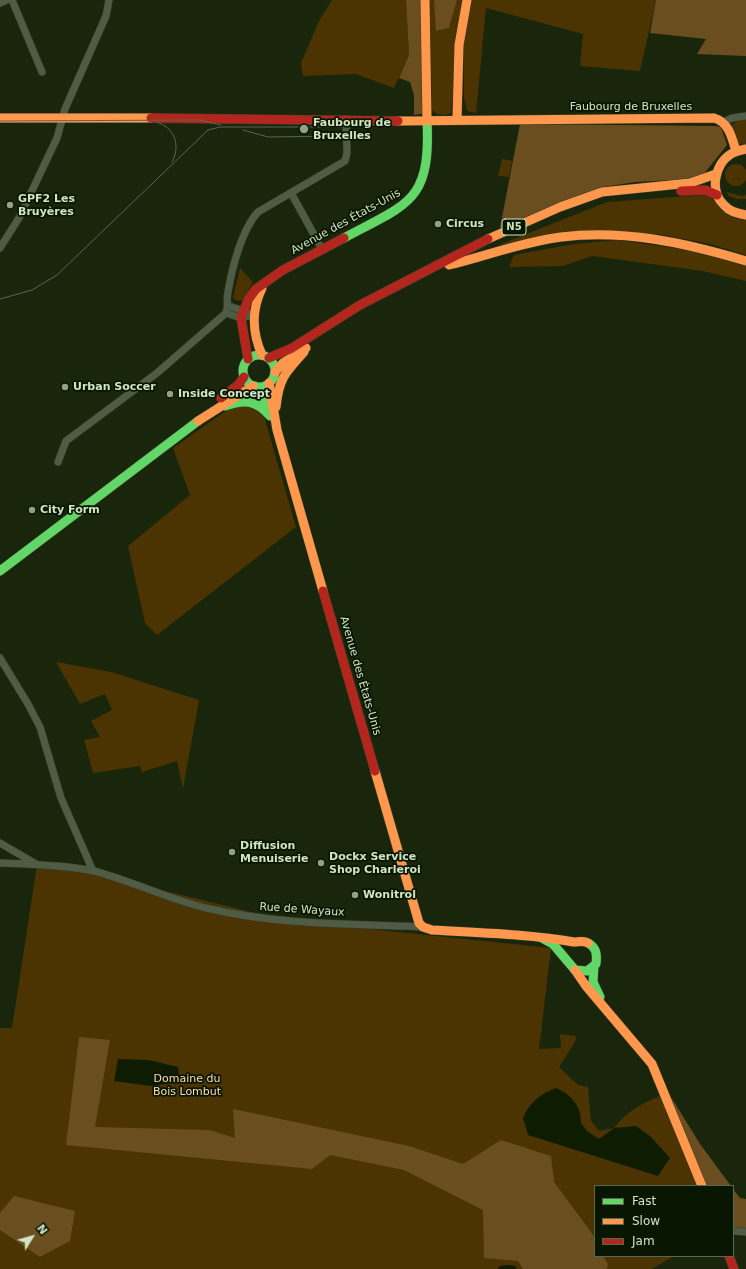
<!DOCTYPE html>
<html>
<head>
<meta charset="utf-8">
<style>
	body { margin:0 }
	#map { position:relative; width:746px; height:1269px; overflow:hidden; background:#19260c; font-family:"DejaVu Sans",sans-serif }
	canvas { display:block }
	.legend { position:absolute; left:594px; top:1185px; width:140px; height:72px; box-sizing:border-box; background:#091601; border:1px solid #59684f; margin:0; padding:5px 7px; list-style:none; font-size:12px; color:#d1e4c4 }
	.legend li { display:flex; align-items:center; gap:8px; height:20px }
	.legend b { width:20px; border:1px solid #59684f }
	.north { position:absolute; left:12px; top:1217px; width:40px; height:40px; -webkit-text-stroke:3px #091601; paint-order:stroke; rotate:53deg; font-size:11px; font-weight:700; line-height:16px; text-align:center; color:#d1e4c4 }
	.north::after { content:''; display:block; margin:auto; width:14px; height:18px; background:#d1e4c4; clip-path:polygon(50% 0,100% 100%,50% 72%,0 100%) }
</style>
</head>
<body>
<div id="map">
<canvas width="746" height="1269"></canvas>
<ul class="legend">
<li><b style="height:5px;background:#63d668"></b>Fast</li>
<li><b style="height:5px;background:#ff974d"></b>Slow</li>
<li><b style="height:5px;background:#b3261e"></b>Jam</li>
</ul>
<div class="north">N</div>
</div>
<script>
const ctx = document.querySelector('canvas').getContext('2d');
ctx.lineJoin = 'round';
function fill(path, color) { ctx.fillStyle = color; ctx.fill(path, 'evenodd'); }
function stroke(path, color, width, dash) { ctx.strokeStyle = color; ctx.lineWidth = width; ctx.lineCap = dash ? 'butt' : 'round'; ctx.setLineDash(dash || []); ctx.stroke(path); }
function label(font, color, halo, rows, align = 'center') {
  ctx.font = font + ' "DejaVu Sans",sans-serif'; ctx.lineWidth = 3.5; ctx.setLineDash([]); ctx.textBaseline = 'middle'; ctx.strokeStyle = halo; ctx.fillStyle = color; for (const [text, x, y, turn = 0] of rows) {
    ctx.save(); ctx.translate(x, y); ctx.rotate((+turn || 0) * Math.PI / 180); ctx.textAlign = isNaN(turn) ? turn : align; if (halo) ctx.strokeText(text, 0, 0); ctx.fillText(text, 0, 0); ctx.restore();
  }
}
fill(new Path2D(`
	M332,0h74l3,55 -15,33 -38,-14 -53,2 -2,-13 18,-42z
	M429,0h5l3,31 12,-3 8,-28h6l-12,113 -6,2 -8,-1 -5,-4z
	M472,0h184l-16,71 -60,-5 3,-32 -97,-26 -10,105 -9,-2 -3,-13v-66z
	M746,116v29l-7,-1 -8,-19z
	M502,159l10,2 -3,16 -11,-1z
	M725 175a11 11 0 1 1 22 0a11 11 0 1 1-22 0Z
	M727,192l14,4 5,-1v4h-10l-8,-4z
	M702,195c19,2 19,26 44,24v36l-36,-11 -52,-10 -159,11 108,-43z
	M617,240l71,10 58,16v15l-43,-10 -111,-15 -29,10 -54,1 5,-12 59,-11z
	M240,268l13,14 -10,18 -5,1 -5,-3z
	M240,401l21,5 35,121 -139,108 -12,-12 -17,-77 62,-51 -17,-47z
	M56,662l55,10 88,28 -16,89 -6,-28 -35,11 -2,-6 -47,7 -9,-33 16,-3 -9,-16 21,-11 -7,-16 -25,10z
	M37,865l63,10 184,45 267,28 -12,101 22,-1 -1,-14 16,2 -1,6 -16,25 19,18 10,2 3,34 8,10 15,-3c13,-18 31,-26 51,-34l37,92h-107v70h79l-22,13h-652v-241h12z`), '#4c3302');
fill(new Path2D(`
	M406,0h19l2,113 -13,2v-20l-4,-13 -11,-4 10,-23z
	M434,0h23l-8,28 -13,3z
	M656,0h90v56l-49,-2 9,-15 -56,-6z
	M520,124l195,2 6,1 6,18 -24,30 -9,4 -59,3 -32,5 -103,41z
	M79,1037l31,3 -15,87 114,3 26,8 -2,-29 176,37 54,18 38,-24 50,16 3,26 37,50 4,7v17h8l5,8 -1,5h-84l-5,-8 -34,-3 -1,-48 -79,-40 -74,-15 -18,14 -246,-24z
	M671,1097l29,47 31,42h-28z
	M733,1189l7,9 6,1v36l-13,-2z
	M14,1196l61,15 -5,30 -30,16 -40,-27v-17z`), '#6b4e1f');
fill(new Path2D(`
	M118,1059l31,1 29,7 2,15 -30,4 -36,-5z
	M556,1088c16,7 25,18 25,35l6,8 12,8 15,-11 22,-2 14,10 20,22 -12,18 -130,-41 -5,-17c7,-16 17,-24 33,-30z
	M508,1265l7,1 2,3h-20l3,-3z`), '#0e1c02');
const street = new Path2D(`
	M12,0l30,72
	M0,3l7,-3
	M724,122l8,-4 14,-2
	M291,193l31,56
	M0,248l19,-30 38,-80 8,-29 41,-93 3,-16
	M229,306l18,6
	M226,313l15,5 11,-3
	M58,462l8,-21 91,-68 69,-60c3,-8 0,-13 2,-21 4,-24 14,-63 30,-80l87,-51 2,-8 -1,-34
	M0,658l28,46 12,23 21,71 32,73
	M0,843l36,21
	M0,863c28,1 67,2 94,8 38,10 74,28 112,37 71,17 145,16 217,19
	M733,1231l13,1`);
const fast = new Path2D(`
	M344,238c65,-35 87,-36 83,-118
	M243 371a16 16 0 1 1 32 0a16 16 0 1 1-32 0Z
	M255,386l13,24
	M225,406c19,-7 31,-6 45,10
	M0,571l198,-150
	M542,938l11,6 22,26 12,1 9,-7c1,-9 1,-16 -8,-21
	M594,966l-1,16 7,15`);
const slow = new Path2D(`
	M425,0l2,120
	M0,118h151
	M457,120l2,-75 8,-45
	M398,121l316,-3c15,4 18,20 22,33
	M746,149c-5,1 -11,2 -15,5 -16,10 -22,37 -7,51 6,7 13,8 22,10
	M488,239l72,-32 42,-15 88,-9 26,-9
	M449,265c37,-9 73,-23 112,-28 63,-8 125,6 185,24
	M262,288c-11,23 -10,44 0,67
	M275,372l8,-9 23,-15
	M269,383l8,47 46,161
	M276,407c3,-29 9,-34 28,-55
	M198,421l55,-35
	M375,771l44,152 4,4 9,3c47,3 95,4 142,12 5,0 9,-2 14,1
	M575,970l11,16 66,78 50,122`);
const jam = new Path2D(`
	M151,118l247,3
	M681,191l24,-1 12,5
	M269,358l23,-10 68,-43 128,-66
	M248,359l-7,-41 7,-18 8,-11 27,-19 61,-32
	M221,398l17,-13 6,-8
	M323,591l52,180
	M729,1256l5,13`);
stroke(street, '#343e2b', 8);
stroke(fast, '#343e2b', 10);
stroke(slow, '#343e2b', 10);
stroke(jam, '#343e2b', 10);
stroke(street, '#4f5b45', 7);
stroke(fast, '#63d668', 9);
stroke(slow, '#ff974d', 9);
stroke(jam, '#b3261e', 9);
stroke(new Path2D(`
	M0,121l199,-1 22,5
	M156,122c19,5 25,24 16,40
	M243,130l25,7 73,-1
	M0,299l32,-9 25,-15 151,-145 12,-3h121`), '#5b6553', 1);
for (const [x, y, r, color] of [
	[304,129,5,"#91a284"],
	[10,205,4,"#91a284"],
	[438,224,4,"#91a284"],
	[65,387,4,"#91a284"],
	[170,394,4,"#91a284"],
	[32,510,4,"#91a284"],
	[232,852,4,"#91a284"],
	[321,863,4,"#91a284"],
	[355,895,4,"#91a284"]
]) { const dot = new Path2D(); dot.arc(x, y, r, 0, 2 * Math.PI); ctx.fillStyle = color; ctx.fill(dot); stroke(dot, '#091601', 1.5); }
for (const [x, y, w] of [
	[514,227,24]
]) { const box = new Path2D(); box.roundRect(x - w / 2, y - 8, w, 16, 3); ctx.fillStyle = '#091601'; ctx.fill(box); stroke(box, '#d1e4c4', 1); }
label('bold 10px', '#d1e4c4', null, [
	["N5",514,227]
]);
label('11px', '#d1e4c4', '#091601', [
	["Faubourg de Bruxelles",631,107],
	["Avenue des États-Unis",346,222,-29],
	["Avenue des États-Unis",360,676,74],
	["Rue de Wayaux",302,910,4]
]);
label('bold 11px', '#d1e4c4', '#091601', [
	["Faubourg de",313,123],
	["Bruxelles",313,136],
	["GPF2 Les",18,199],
	["Bruyères",18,212],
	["Circus",446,224],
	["Urban Soccer",73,387],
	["Inside Concept",178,394],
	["City Form",40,510],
	["Diffusion",240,846],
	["Menuiserie",240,859],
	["Dockx Service",329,857],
	["Shop Charleroi",329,870],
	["Wonitrol",363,895]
], 'left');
label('11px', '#fedcb2', '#091601', [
	["Domaine du",187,1079],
	["Bois Lombut",187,1092]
]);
</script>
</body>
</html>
